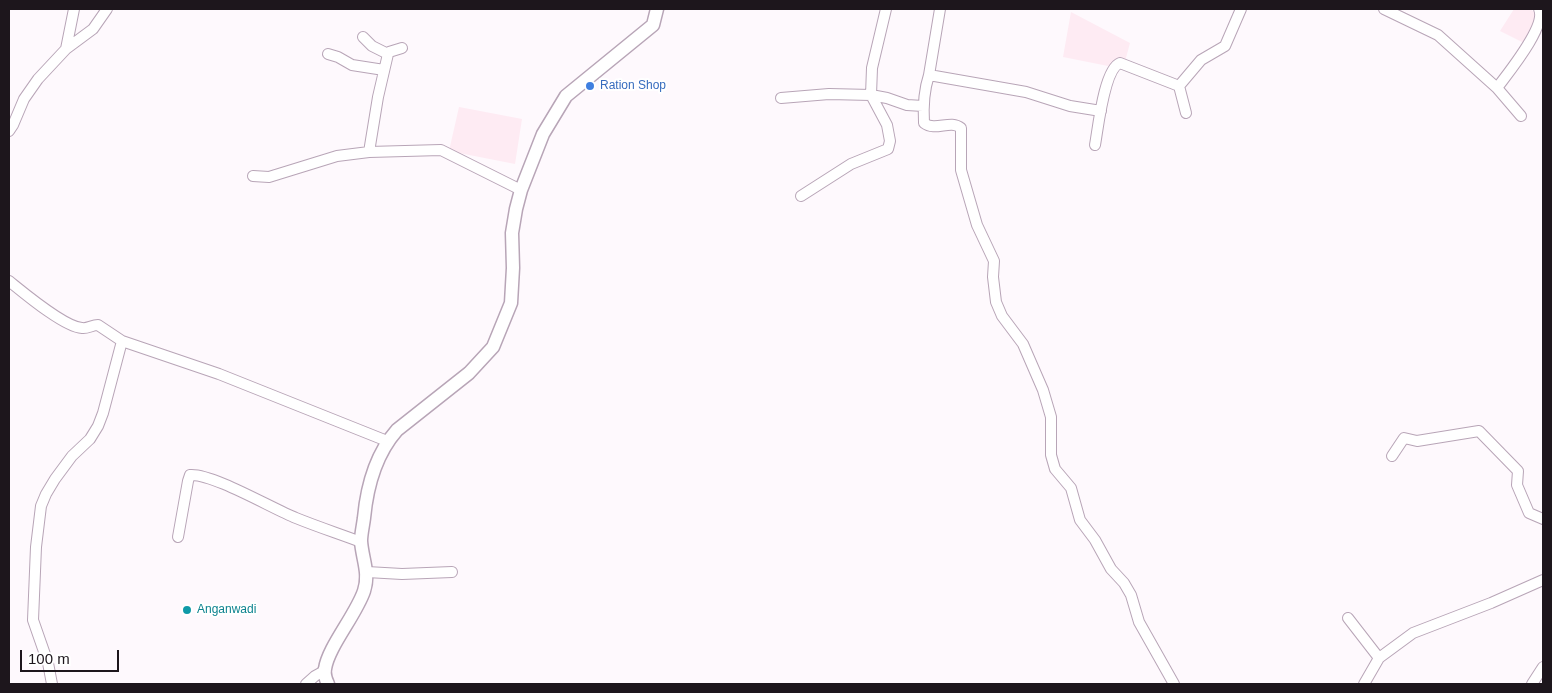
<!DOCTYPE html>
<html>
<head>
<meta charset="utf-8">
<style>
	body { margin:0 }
	#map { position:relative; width:1552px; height:693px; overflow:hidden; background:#fef9fd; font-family:Helvetica,sans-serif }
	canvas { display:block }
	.frame { position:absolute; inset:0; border:10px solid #1d161c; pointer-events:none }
	.scale { position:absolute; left:20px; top:650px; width:99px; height:22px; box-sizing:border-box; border:2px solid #1d161c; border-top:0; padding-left:6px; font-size:15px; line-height:18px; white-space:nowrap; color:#1d161c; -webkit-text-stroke:4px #fff; paint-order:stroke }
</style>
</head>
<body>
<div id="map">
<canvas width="1552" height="693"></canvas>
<div class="frame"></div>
<div class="scale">100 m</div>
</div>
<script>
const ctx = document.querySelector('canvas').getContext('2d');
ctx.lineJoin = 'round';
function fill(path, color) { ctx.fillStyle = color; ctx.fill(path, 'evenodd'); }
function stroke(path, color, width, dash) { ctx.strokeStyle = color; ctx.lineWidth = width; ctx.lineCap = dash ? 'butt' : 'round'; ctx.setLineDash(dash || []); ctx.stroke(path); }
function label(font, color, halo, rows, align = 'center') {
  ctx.font = font + ' Helvetica,sans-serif'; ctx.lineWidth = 4; ctx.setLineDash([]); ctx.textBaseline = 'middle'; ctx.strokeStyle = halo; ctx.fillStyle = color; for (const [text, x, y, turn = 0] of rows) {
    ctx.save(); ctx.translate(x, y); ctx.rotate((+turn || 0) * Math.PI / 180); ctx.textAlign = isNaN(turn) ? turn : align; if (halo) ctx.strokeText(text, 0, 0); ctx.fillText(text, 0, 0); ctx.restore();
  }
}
fill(new Path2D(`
	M1514,9h16l7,5 -13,29 -24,-12z
	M1071,12l59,31 -7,26 -60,-12z
	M459,107l63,12 -7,45 -66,-13z`), '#feebf3');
const minor = new Path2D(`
	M940,9l-11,66c-5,15 -6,31 -5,48 12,9 26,-4 37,5v42l16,55 17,36 -1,16 3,25 6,14 21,28 20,46 8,27v38l4,14 16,19 9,32 15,20 16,29 13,14 7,12 8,27 35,62
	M1384,9l54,26 59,53 24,28
	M363,37l9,9 16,8
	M66,49l27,-20 14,-20
	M328,54l10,3 14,8 32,5
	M929,75l97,17 44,14 31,5
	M1179,86l22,-26 24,-14 16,-37
	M1179,86l7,27
	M1497,88c11,-15 50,-62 42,-79
	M781,98l48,-4 42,1 16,3 20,7 16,1
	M9,131l4,-6 11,-26 14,-20 28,-30 8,-40
	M1095,145c3,-16 9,-76 25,-82l59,23
	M369,152l9,-55 10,-43 1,-2 13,-4
	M253,176l16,1 68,-21 32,-4 72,-2 80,40
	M801,196l50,-32 37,-15 2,-8 -3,-16 -16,-30 1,-27 14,-59
	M9,281c15,12 55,46 73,47 5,1 10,-3 16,-3l24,16 -19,72 -5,13 -8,13 -18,17 -17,23 -9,15 -5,12 -5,41 -3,73 15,43 4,21
	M122,341l97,33 168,67
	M1392,456l12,-18 13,3 62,-10 39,40 -1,14 12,28 14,6
	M178,537l10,-56 2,-6c22,-2 83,34 106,43 22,9 44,16 65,24
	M367,572l35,2 50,-2
	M1348,618l31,40
	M306,684l9,-8 9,-5
	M1364,684l15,-26 34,-25 78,-30 52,-23
	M1532,684l11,-17`);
const major = new Path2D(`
	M328,684c-2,-4 -4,-10 -3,-15 3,-22 31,-54 39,-78 6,-18 -2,-33 -3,-50 0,-7 2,-15 3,-23 3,-32 11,-63 33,-88l72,-57 24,-26 18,-44 2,-35 -1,-35 4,-24 5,-19 22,-56 23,-38 87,-71 4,-16`);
stroke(minor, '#b8a5b7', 12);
stroke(major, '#b8a5b7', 15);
stroke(minor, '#fff', 10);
stroke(major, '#fff', 12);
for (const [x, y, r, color] of [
	[590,86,5,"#3f7fe0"],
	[187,610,5,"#0f9aa8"]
]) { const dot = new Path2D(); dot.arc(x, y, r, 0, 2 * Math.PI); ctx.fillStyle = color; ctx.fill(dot); stroke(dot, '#fff', 2); }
label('12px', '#366cbe', '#fff', [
	["Ration Shop",600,86]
], 'left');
label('12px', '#0d838f', '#fff', [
	["Anganwadi",197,610]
], 'left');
</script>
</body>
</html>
